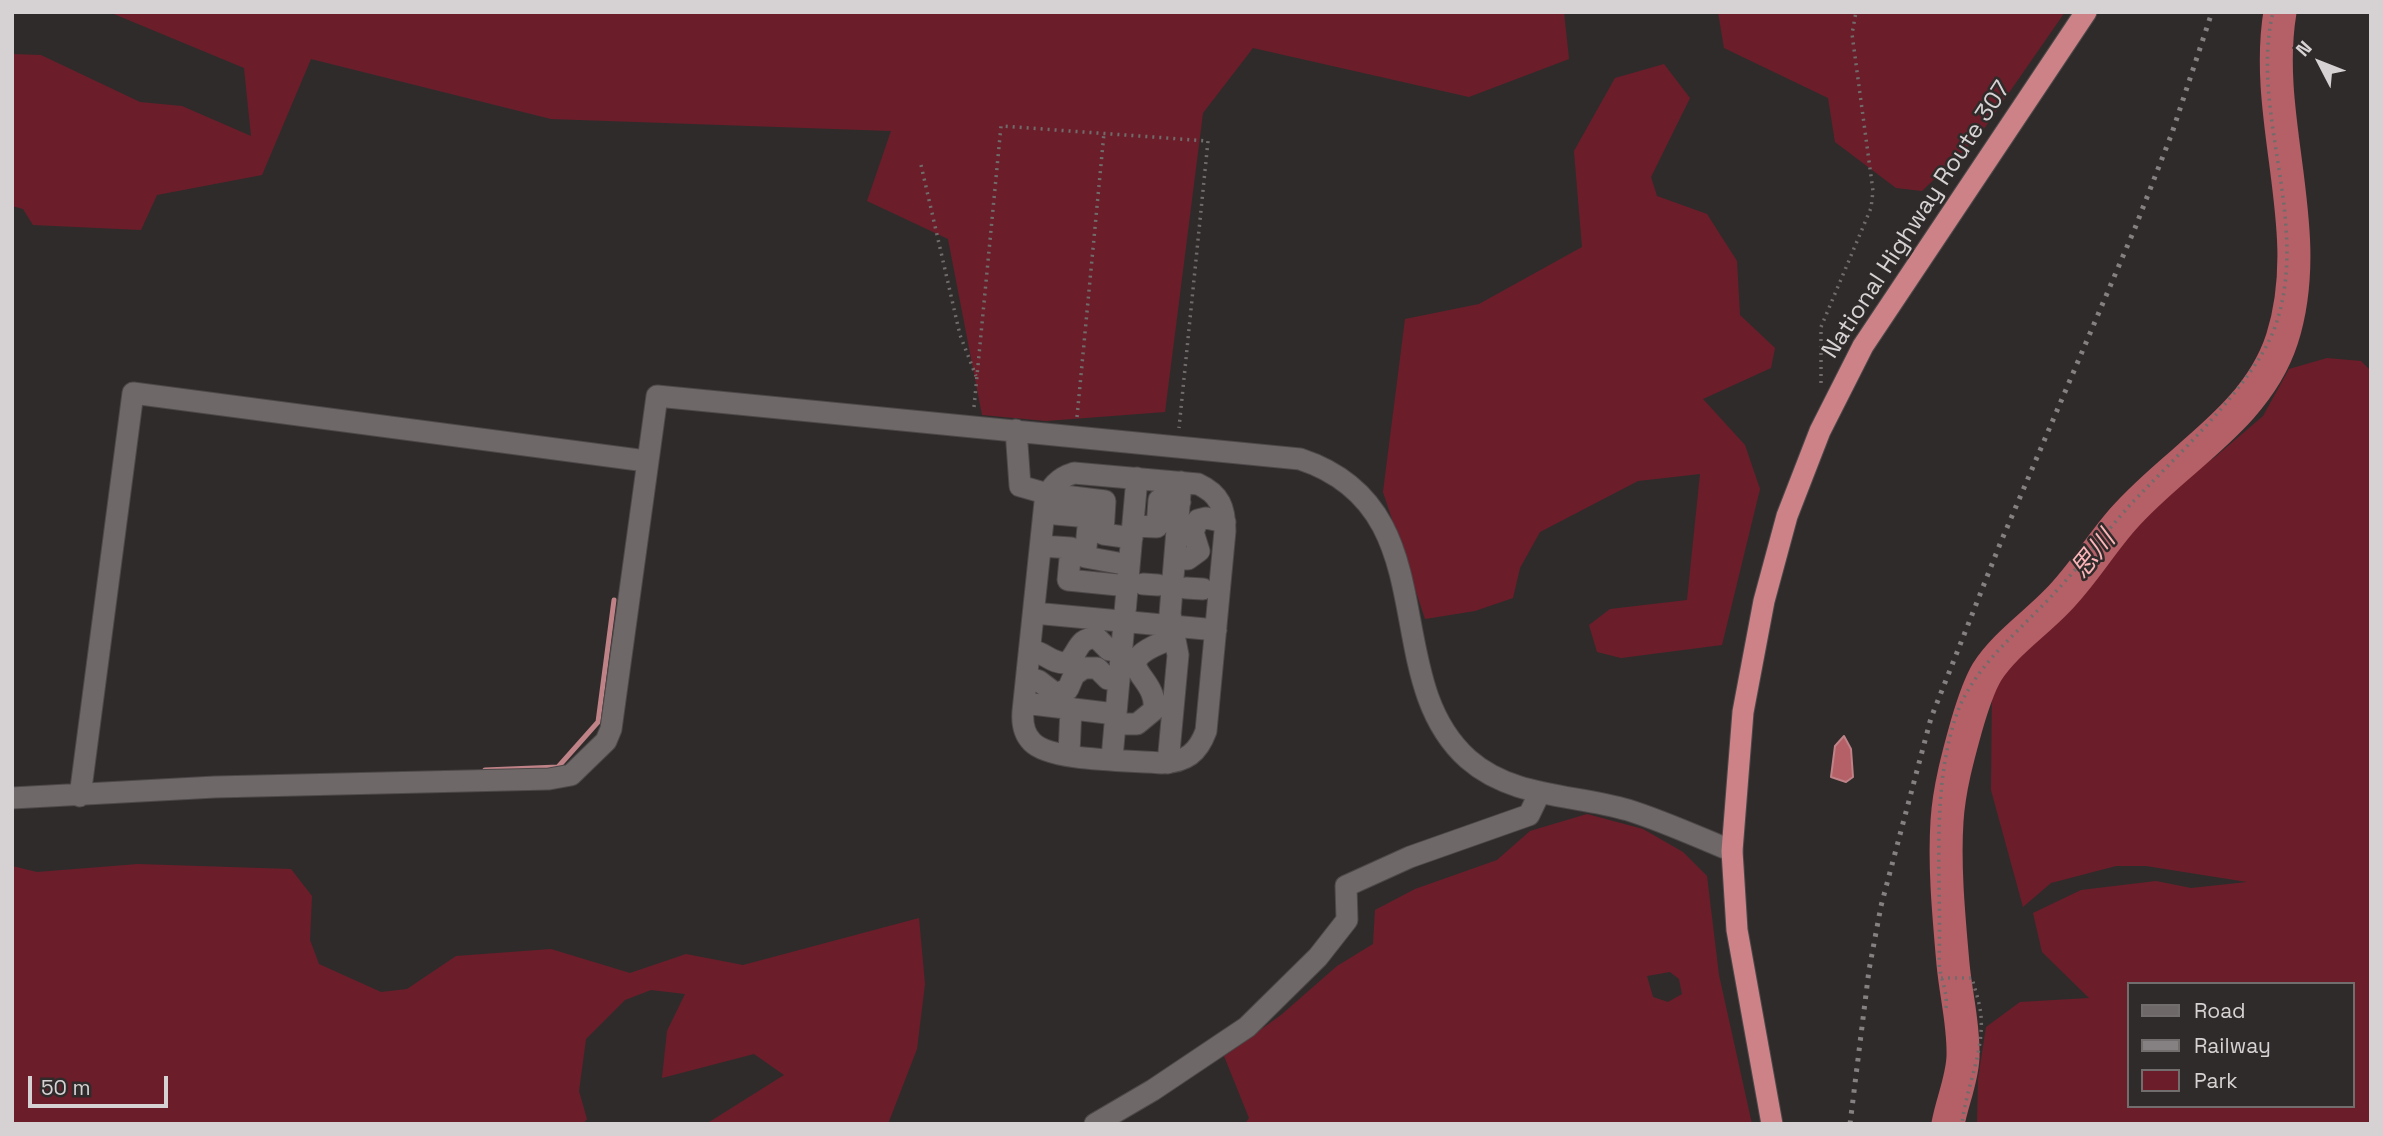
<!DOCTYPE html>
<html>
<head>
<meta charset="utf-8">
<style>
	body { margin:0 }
	#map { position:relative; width:2383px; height:1136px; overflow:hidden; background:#302b2b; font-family:"Space Grotesk",sans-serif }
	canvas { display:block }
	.frame { position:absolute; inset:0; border:14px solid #d6d2d3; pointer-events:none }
	.legend { position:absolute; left:2127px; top:982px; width:228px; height:126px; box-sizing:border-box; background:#302b2b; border:2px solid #726e6e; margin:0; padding:9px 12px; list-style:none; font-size:21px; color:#d6d2d3 }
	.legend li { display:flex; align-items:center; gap:14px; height:35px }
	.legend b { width:35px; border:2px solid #726e6e }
	.north { position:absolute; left:2285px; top:28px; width:70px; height:70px; -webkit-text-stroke:5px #302b2b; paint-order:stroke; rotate:312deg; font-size:19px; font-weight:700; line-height:28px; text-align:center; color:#d6d2d3 }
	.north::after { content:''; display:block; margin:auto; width:24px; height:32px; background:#d6d2d3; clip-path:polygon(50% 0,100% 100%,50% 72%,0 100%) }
	.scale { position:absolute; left:28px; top:1076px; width:140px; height:32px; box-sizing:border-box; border:4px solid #d6d2d3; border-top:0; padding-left:9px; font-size:21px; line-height:24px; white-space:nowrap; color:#d6d2d3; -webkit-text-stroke:5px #302b2b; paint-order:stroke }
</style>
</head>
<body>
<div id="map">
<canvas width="2383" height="1136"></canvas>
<div class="frame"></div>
<ul class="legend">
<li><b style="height:9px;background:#6e6868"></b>Road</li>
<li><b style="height:9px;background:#858081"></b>Railway</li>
<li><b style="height:19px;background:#6b1e2a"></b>Park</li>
</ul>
<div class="north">N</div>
<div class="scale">50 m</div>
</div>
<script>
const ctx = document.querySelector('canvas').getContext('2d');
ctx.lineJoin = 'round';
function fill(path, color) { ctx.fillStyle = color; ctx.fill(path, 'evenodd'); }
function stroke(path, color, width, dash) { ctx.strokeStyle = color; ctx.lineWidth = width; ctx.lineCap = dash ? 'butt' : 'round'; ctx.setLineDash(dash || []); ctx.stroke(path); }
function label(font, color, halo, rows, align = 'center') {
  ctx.font = font + ' "Space Grotesk","Noto Sans JP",sans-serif'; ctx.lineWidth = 5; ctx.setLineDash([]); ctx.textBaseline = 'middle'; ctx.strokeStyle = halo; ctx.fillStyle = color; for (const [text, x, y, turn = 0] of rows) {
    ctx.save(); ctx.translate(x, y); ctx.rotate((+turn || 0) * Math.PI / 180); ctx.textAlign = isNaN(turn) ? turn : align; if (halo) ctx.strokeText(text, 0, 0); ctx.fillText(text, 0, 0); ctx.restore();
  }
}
fill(new Path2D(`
	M109,12h1455l5,47 -100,38 -216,-49 -50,65 -38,299 -119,9 -64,-6 -34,-176 -81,-38 24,-70 -340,-12 -240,-60 -49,116 -105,20 -16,35 -108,-5 -10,-16 -11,-3v-152l29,1 99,47 42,4 69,30 -7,-68z
	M1718,12h347l-86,124 -57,55 -26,-3 -61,-46 -7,-44 -104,-50z
	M1664,64l26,34 -39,79 6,19 50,18 30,47 3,54 35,33 -4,20 -68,31 42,46 15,44 -38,156 -101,13 -24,-6 -8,-27 21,-16 77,-9 13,-126 -62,7 -98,51 -20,36 -7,30 -38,13 -50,8 -42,-127 22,-173 74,-15 103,-57 -8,-96 41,-73z
	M2327,358l34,3 10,10v753h-394l1,-45 8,-52 34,-25 69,-4 -47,-46 -9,-39 48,-23 75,-9 35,7 56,-6 -101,-16h-30l-65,17 -28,24 -32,-117 1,-98 29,-43 64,-67 47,-66 83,-59 48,-41 26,-47zM2129,984h224v122h-224z
	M1587,814l56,15 40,23 24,24 12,99 33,149h-507l4,-6 -25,-62 57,-41 56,-49 36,-22 2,-34 40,-21 82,-29 33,-29zM1670,972l9,7 3,15 -14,8 -15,-5 -6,-21z
	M138,864l153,5 21,27 -2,44 9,24 62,28 26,-3 49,-33 95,-7 79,24 56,-19 57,11 176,-47 6,66 -8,65 -29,75h-182l78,-49 -30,-21 -92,24 5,-47 18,-37 -34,-4 -26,10 -39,39 -7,52 8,28 -4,5h-571v-258l25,6z`), '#6b1e2a');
const water = new Path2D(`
	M1844,736l7,13 2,28 -7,5 -15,-5 4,-31z`);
fill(water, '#b55f66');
stroke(water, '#bf8287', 2);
stroke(new Path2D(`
	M485,770l73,-3 40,-45 16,-122`), '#bf8287', 5);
stroke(new Path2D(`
	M1948,1124c4,-22 14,-44 15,-67 1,-32 -7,-61 -10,-93 -4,-46 -9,-96 -6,-143 2,-32 11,-65 20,-97 5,-17 11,-37 20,-52 17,-27 48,-48 70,-71 25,-25 43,-56 66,-82 52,-60 133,-100 159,-180 35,-109 -20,-218 -2,-327`), '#b55f66', 33);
const minor = new Path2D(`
	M1016,430l4,56 28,8 57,7 -2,33 29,4
	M1074,473l124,11c22,10 27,24 27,47l-19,200c-8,22 -20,31 -44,32 -29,-3 -111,-1 -130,-21 -9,-9 -10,-20 -9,-31l22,-209c5,-15 13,-24 29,-29z
	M1044,513l45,4 -4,40 44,8
	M1133,526l24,1 2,-27 21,2
	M1041,546l30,2 -3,32 60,6
	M1175,559h13l11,-8 -6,-19 5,-12 8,-2 19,4
	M1143,584l15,1
	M1186,588l17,1
	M1034,613l182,17
	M1030,650c15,2 21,14 37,13 12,-10 10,-26 30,-25l12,12 12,2
	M1027,677l12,4 17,13 12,-5 6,-14 10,-7h13l11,11 11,2
	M1024,703l91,11
	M1115,724h22l17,-14c5,-37 -55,-45 20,-72
	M1069,754l2,-46
	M1112,758l25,-280
	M1168,763l10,-108 -8,-41 11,-132
	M80,796l53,-403 513,68
	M12,798l203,-11 334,-8 22,-4 35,-34 5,-12 46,-333 643,63c149,49 76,218 168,300 44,39 106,35 160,51 35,11 70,27 104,41
	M1095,1124l58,-34 94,-63 71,-70 29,-37 -1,-34 64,-29 119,-42 11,-23`);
const highway = new Path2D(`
	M1772,1124l-35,-194 -5,-79 11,-139 21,-111 23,-85 33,-85 43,-85 223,-334`);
stroke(minor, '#4d4849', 23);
stroke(highway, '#4d4849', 23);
stroke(new Path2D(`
	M921,165l39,170 16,41
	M1821,383v-56l50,-119 2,-17 -21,-157 4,-22
	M974,407l27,-281 207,15 -29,287
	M1077,417l27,-284
	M1941,978h31c3,12 8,25 9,38 3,36 -15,72 -19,108
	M1946,1008c2,-17 -6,-29 -7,-46 3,-81 -9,-168 17,-246 15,-44 54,-77 85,-109 32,-32 59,-68 89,-102 43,-46 124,-120 145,-178 37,-104 -26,-214 -2,-315`), '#716c6c', 3.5, [2, 5]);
stroke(minor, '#6e6868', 21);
stroke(highway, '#cc8287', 21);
stroke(new Path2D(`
	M1850,1124l19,-154 12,-64 50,-188 69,-174 135,-316 37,-95 40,-121`), '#858081', 5, [3.5, 7]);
label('24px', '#d6d2d3', '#302b2b', [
	["National Highway Route 307",1917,220,-57]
]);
label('italic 26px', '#fcb4b7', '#302b2b', [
	["思川",2094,555,-51]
]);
</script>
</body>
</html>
